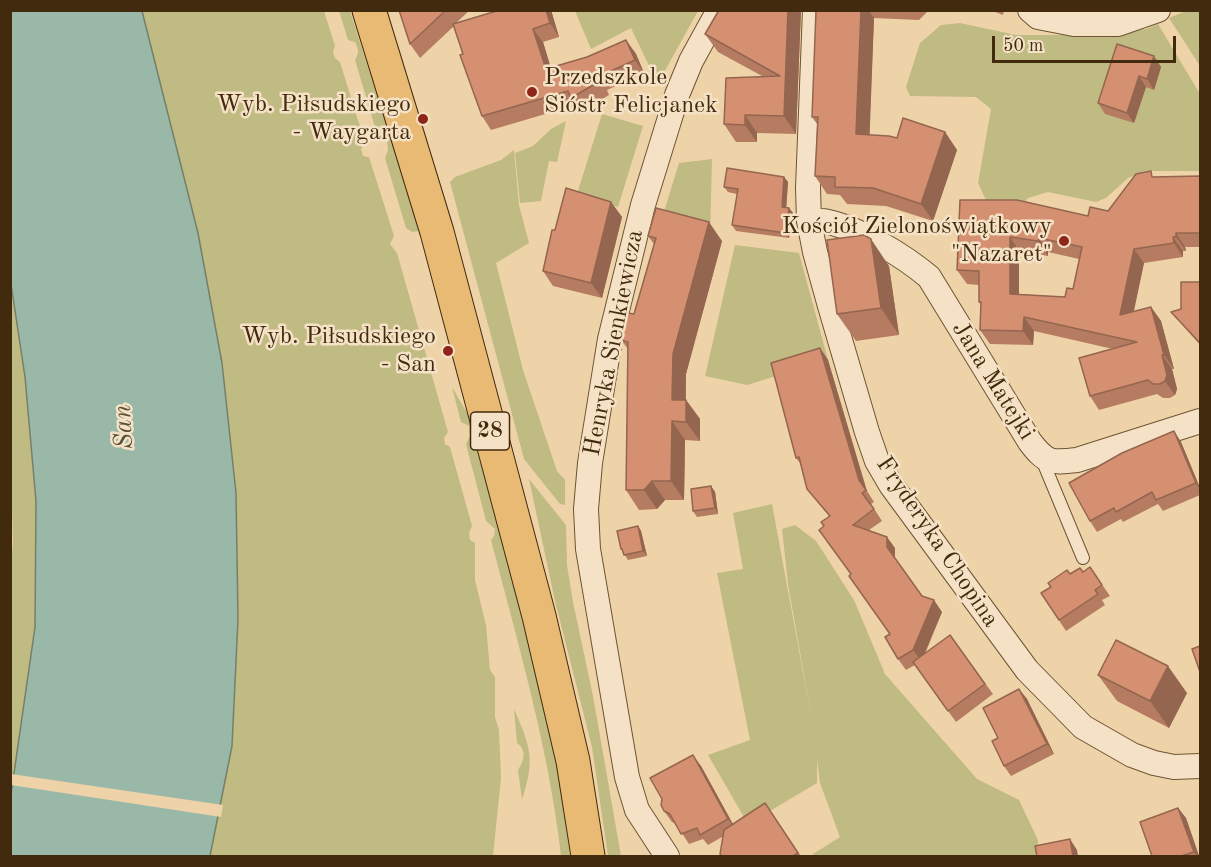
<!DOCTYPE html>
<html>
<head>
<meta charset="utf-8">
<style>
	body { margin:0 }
	#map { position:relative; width:1211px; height:867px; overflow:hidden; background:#efd3a8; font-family:"Old Standard TT",serif }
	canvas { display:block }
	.frame { position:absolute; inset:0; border:12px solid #412a0d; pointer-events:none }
	.scale { position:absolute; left:992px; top:36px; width:184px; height:27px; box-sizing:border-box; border:3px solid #412a0d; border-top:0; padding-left:8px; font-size:18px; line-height:21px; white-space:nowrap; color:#412a0d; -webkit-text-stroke:4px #f5e2c6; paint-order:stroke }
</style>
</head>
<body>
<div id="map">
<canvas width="1211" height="867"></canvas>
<div class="frame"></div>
<div class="scale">50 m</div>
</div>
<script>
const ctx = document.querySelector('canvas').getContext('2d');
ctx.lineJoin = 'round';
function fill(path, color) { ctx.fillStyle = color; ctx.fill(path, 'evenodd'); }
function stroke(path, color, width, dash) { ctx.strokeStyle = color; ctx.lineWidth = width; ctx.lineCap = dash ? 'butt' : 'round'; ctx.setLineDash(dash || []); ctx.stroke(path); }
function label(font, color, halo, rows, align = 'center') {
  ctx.font = font + ' "Old Standard TT",serif'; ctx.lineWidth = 5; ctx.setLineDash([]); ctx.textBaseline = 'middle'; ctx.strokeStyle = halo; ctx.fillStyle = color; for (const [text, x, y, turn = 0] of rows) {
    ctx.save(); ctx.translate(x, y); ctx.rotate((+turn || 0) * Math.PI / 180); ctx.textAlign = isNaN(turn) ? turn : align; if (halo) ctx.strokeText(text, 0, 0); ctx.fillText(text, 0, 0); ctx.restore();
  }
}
fill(new Path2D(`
	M142,11h182l11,35 -2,6 2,6 5,4 25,81 -4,6 2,7 6,1 25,79 -4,8 7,9 51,179 -4,6 1,6 5,3 22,79 -3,7 1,7 5,3v37l11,45 4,45 5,7v40l4,13 2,48 -8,78h-283l22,-110 6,-127 -2,-126 -14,-130 -24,-130z
	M339,11h11l70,220 -8,1 -6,-4 -21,-70 3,-8 -1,-9 -10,-7 -22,-74c4,-7 4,-10 0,-18l-7,-2z
	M575,11h123l-36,65 -10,-4 -21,-44 -40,21z
	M1186,11h14v55l-31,-48z
	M960,23l56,12h83l47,-6 12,-5 42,70v77h-54l-18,7 -22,20 -10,4 -48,-10 -20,6 -6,8 -20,3 -16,-9 -8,-17 13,-74 -15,-12 -66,-1 -4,-9 14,-44 21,-18z
	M602,114l41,12 -25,81 -41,-13z
	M566,121l-9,41 -8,-1 -8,40 -21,2 -5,-50 18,-7 18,-17z
	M514,150l5,55 10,38 -33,20 27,107 34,101 8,9v25l-5,-1 -36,-45 -74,-277 5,-5 46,-17z
	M712,159l-2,80 -50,-14 19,-62z
	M735,245l64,8 29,107 -81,25 -42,-9z
	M11,284l14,93 11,124 -1,126 -24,167 -1,-215 3,-38 -3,-92z
	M452,387l18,31 70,267 19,92 11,79h-9c-12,-107 -43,-212 -70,-316l3,-4 1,-7 -9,-8 -20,-77 4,-8 -1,-10 -8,-4z
	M529,479l37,46 1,40 6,37 20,94 28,160h-13l-16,-109 -37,-146z
	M772,504l41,222 -25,-142 -6,-55 13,-4 21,16 38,59 31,74 92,105 42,21 19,40 -1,16h-223l-1,-2 27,-17 -20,-54 -3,-24v24l-69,41 -40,-69 42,-15 -33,-167 26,-4 -10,-56z
	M514,709c17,39 21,50 8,91l-4,-30c6,-9 9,-20 -1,-27z`), '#c0ba83');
const water = new Path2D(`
	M10,11h132l56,222 24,130 14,130 2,126 -6,127 -22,110h-199v-62l24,-167 1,-126 -11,-124 -14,-93z`);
fill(water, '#9ab8a7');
stroke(water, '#767f69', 1.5);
fill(new Path2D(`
	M11,774l212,31 -2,12 -210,-32z`), '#efd3a8');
const lane = new Path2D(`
	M1041,457l42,101`);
const street = new Path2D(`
	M815,10l-7,178 1,33 6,31 15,54 37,126 10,29 14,24 136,185 56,57 49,28 22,8 20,4 26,-1
	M1030,10l8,7 36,7h44l40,-14
	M809,221c6,0 13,-1 19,1 32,7 76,34 101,55l101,165c16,21 21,21 47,18l123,-39
	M667,856l-30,-46 -10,-33 -39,-228 -2,-40 4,-46 20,-124 33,-134 34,-110 14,-34 28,-51`);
const primary = new Path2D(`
	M369,10l68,222 102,384 34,145 15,95`);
stroke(lane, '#6c5434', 14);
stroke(street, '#6c5434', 26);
stroke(primary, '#412a0d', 35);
stroke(lane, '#f5e2c6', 12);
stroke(street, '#f5e2c6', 24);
stroke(primary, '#e8ba74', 33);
fill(new Path2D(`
	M399,10h71l-14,13 95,-13 8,27 -16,5 8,26 36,-11 39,-17 10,14 8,19 -37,17 2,5 -28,17 -5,-7 -85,25 -9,-14 -28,-90 -34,32 -10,-14z
	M719,10h82l-5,124 -39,-1v9h-21l-12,-18 38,-48 -44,-24 -13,-18z
	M816,10h113l-10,10 -45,-2 -5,117 28,3 48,-6 12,18 -24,71 -47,-15 -39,-2 -7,-9 -13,-1 -12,-18 2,-52 -5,-7z
	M990,10h14l-1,5z
	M1117,44l44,23 -7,23 -8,-3 -12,36 -29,-9 -7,-11z
	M1200,176v71h-15l1,4h-3v6l-39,6 -11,49 18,-5 10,14 13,48h-2l5,20 -2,6 -5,3h-7l-6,-4 -58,16 -9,-14 23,-47 -79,-18 -1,14 -43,-1 -10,-14 1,-25 -2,-3v-17l-12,-1 -10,-14 3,-70 128,16 20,-5 47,-34zM1019,251l29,5v-4l31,7 -6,30 -8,8 -46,-3z
	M784,177l4,5 -2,26h3l4,5 -4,25 -53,-7 -4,-6 5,-31 -9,-2 -4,-5z
	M611,202l11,15 -20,81 -49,-12 -10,-15 12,-41z
	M648,236l74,5 -36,133v26l14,19v22l-15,-1 -1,60h-19l-8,9 -18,1 -13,-20 2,-141 -7,-9 13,-26 20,-70z
	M889,266l10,69 -43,6 -19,-27z
	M1200,282v63l-29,-33 10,-3z
	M820,348l8,12 39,131 7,11 -3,2 11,17 -13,9 26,18v10l27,38 20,16 -17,42 25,-19 43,59 -37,28 -41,-57 -9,5 -8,-11 -8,-25 -39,-59 -27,-49 5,-10 -22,-27 -7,-26 -4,-5z
	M1174,431l7,11 19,46v7l-37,16 -5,-7 -35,18 -2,-3 -24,13 -7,-11z
	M711,486l4,6 3,22 -21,3 -4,-6z
	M638,526l3,5 6,25 -19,4 -7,-11z
	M1090,567l20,29 -8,4 3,5 -39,26 -25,-38 29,-19 13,-2z
	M1098,675l89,18 -18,35 -52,-27z
	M1019,689l8,10 27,55 -43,22 -7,-10 -6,-28z
	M701,766l32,58 32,-21 36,53h-79v-19l-14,8 -5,-6 -14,5 -13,-20 -4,-2 -8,-11z
	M1178,808l8,10 13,38h-47z`), '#b67c61');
fill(new Path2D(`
	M546,10h5l8,27 -9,-14z
	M788,10h13l-5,124 -12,-18z
	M861,10h7l6,8 -5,134 -13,-18z
	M533,29l10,13 12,41 -9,-14z
	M626,40l10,14 8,19 -9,-13z
	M1154,56l7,11 -7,23 -7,-11z
	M1139,76l7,11 -12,36 -7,-10z
	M745,115l12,18v9l-12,-17z
	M945,132l12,18 -24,71 -12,-17z
	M784,177l4,5 -2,30 -4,-5z
	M611,202l11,15 -20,81 -11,-15z
	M789,208l4,5 -4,25 -4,-5z
	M709,222l13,19 -36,133 -1,45 -13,-19 1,-46z
	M1176,233l9,14 1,4 -10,-14z
	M1010,237l9,14v57l-9,-14z
	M1173,237l10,14v6l-9,-14z
	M1039,238l9,14v4l-10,-15z
	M871,239l18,27 10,69 -18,-27z
	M1134,249l10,14 -14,67 -10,-15z
	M1151,307l10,14 13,48 -10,-14z
	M1024,317l10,14 -1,14 -10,-14z
	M820,348l8,12 39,132 -8,-12z
	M1162,355l10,14 5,20 -2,6 -10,-14z
	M686,400l14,19v22l-14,-19z
	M672,421l13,19 -1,60 -13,-19z
	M1174,431l7,11 19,46v2l-4,-7z
	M652,481l13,19 -8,9 -13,-19z
	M711,486l4,6 3,22 -3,-6z
	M638,526l3,5 6,25 -4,-5z
	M887,537l8,11v11l-8,-12z
	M934,600l8,12 -21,49 -8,-11z
	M1168,666l19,27 -18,35 -19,-27z
	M1019,689l8,10 27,55 -7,-10z
	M693,755l8,11 35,64 -8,-11z
	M1178,808l8,10 13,38h-2l-3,-4z
	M1070,839l7,11 1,6h-5z`), '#94654f');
const building = new Path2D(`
	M399,10h47l-36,34z
	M500,10h46l4,13 -17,6 13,40 41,-12 39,-17 9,20 -37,17 2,4 -29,17 -3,-7 -86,25 -22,-61 3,-1 -10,-30z
	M719,10h69l-4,106 -39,-1v10l-21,-1 2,-46 54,-2 -75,-42z
	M816,10h45l-5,124 33,2 8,2 6,-20 42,14 -24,72 -48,-16 -38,-1v-10l-20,-1 3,-59h-6z
	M1117,44l37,12 -7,23 -8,-3 -12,37 -29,-10z
	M727,168l57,9 -2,30 7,1 -4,25 -53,-8 6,-36 -14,-2z
	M1151,171l1,6 48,-1v57h-24v4h-3l1,6 -40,6 -14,66 31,-8 13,48h-2l5,20 -2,6 -5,3h-7l-5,-4 -58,16 -11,-38 58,-16 -113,-25 -1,14 -43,-1 1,-28h-2v-31l-22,-1 3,-70h57l71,16 2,-9 18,4 28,-37zM1010,237l28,4 1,-3 43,9 -9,42 -6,-1 -2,9 -55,-3z
	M566,188l45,14 -20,81 -48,-12 9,-41h3z
	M656,208l53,14 -36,132 -1,46h14v22l-14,-1 -1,60h-19l-8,9h-18l2,-148 -7,-2 7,-27 6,1 22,-76 -8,-2z
	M864,235l7,4 10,69 -44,6 -10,-74z
	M1181,282h19v61l-29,-31 10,-3z
	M820,348l39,132 7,10 -4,3 12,16 -21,16 34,12v10l35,49 12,4 -21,50 -15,9 -13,-22 5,-3 -41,-58 2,-2 -32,-44 5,-4 -3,-4 9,-6 -23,-27 -8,-32 -3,1 -25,-95z
	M1174,431l22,52 -40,17 -4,-8 -36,20 -2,-4 -24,13 -21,-38 53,-30z
	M711,486l4,22 -22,3 -2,-22z
	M638,526l5,25 -19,4 -2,-6h-1l-4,-18z
	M1090,567l12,18 -7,5 3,4 -39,26 -18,-27 10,-6 -3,-4 19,-13 3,4 10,-6 3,4z
	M950,635l35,49 -37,27 -35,-49z
	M1116,640l52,26 -18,35 -52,-26z
	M1200,646v26l-8,-23z
	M1019,689l28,55 -43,22 -12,-25 6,-3 -15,-30z
	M693,755l35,64 -28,16 -3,-7 -16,6 -11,-20 -6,-3 -3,-6 1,-6 -12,-21z
	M765,803l33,50 -5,3h-71l-2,-2 4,-24z
	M1178,808l16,44 -13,4h-29l-12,-34z
	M1070,839l3,17h-36l-2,-10z`);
fill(building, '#d49071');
stroke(building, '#94654f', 1.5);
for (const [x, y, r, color] of [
	[532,92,6,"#8f2418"],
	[423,119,6,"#8f2418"],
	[1064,241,6,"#8f2418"],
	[448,351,6,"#8f2418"]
]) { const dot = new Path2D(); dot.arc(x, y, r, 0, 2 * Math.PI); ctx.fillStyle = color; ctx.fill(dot); stroke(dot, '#f5e2c6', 2); }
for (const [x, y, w] of [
	[490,431,39]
]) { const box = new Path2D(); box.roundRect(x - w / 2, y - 19, w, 38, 4.5); ctx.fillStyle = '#f5e2c6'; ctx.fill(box); stroke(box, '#412a0d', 1.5); }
label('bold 22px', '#412a0d', null, [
	["28",490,431]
]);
label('24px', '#412a0d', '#f5e2c6', [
	["Przedszkole",544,78,"left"],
	["Sióstr Felicjanek",544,106,"left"],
	["Wyb. Piłsudskiego",411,105],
	["- Waygarta",411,133],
	["Kościół Zielonoświątkowy",1052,227],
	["\"Nazaret\"",1052,255],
	["Wyb. Piłsudskiego",436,337],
	["- San",436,365]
], 'right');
label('24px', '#412a0d', '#f5e2c6', [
	["Henryka Sienkiewicza",614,343,-79],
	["Jana Matejki",993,381,58],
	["Fryderyka Chopina",937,542,56]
]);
label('italic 26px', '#574e34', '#f5e2c6', [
	["San",124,427,-93]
]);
</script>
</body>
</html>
